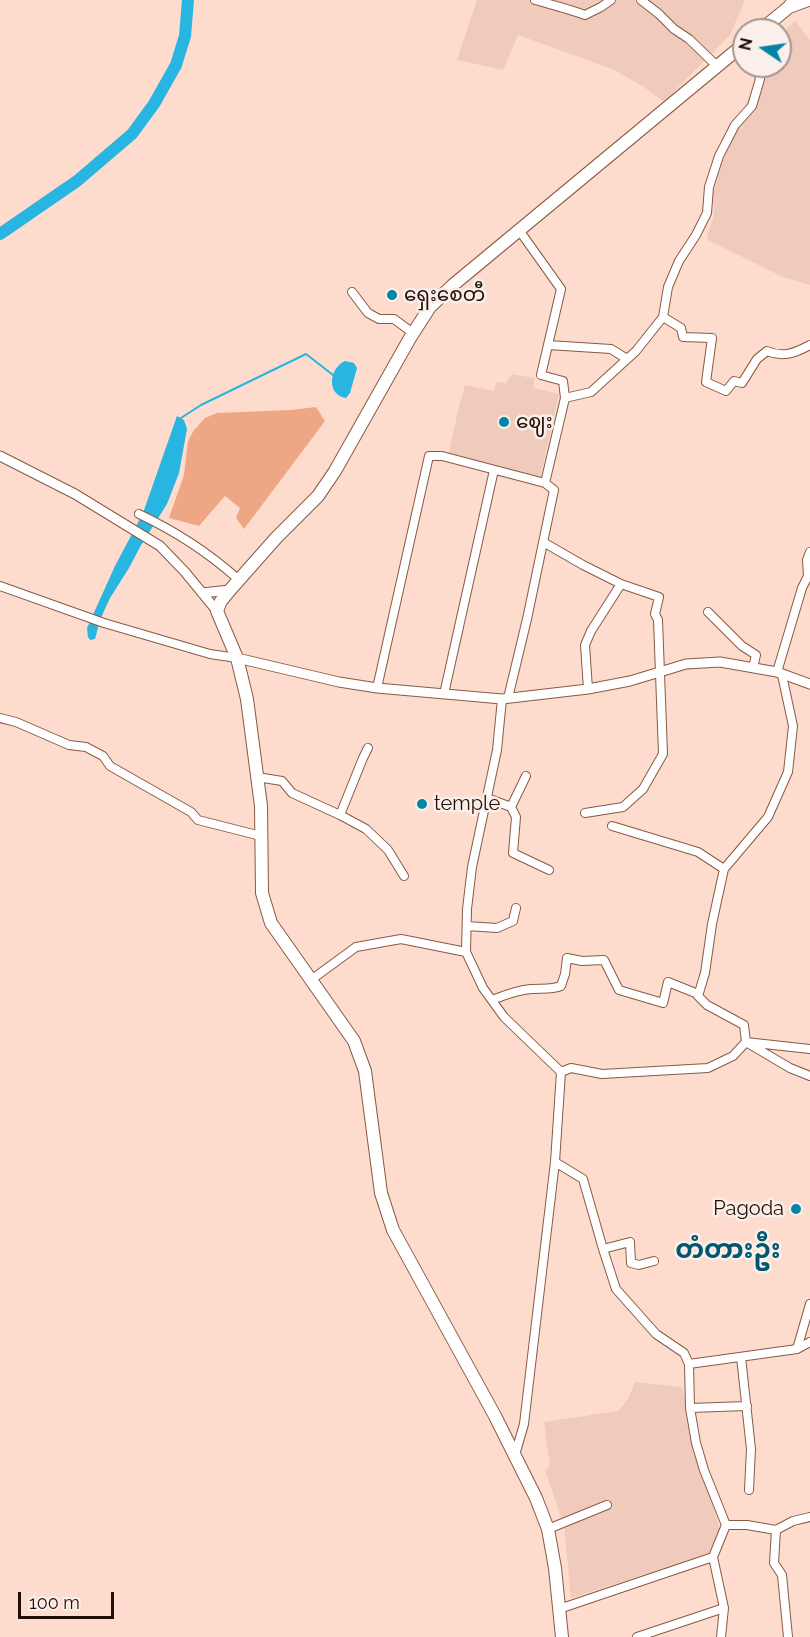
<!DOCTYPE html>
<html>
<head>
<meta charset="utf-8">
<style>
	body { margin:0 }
	#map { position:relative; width:810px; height:1637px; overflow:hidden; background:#fedccd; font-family:Raleway,sans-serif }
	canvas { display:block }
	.north { position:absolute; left:732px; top:18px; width:60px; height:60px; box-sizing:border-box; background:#faefea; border:2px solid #a4958f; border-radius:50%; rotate:283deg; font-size:16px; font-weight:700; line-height:24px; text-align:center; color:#220f07 }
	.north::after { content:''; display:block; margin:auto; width:21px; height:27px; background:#0284a7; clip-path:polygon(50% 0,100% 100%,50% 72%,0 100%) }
	.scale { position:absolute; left:18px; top:1592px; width:96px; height:27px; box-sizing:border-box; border:3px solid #220f07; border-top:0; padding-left:8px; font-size:18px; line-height:21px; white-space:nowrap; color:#220f07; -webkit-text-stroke:4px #faefea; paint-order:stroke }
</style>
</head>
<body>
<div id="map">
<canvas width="810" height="1637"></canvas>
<div class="north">N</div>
<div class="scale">100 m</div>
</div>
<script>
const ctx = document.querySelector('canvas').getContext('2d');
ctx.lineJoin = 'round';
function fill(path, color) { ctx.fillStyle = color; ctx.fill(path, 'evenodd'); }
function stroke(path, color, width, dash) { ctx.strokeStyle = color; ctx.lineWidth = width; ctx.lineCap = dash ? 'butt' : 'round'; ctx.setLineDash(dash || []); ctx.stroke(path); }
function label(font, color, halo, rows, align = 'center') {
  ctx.font = font + ' Raleway,"Noto Sans Myanmar",sans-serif'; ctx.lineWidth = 5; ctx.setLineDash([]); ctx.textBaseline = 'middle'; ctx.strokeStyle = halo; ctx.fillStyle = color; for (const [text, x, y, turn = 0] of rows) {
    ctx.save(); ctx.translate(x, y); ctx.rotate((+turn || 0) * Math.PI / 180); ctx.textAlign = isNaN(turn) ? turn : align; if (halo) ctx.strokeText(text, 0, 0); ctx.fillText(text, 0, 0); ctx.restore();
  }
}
fill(new Path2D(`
	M477,0h268l-15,35 -66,67 -20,-15 -32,-18 -94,-34 -15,35 -46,-10z
	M795,21l15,19v245l-27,-8 -75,-37 -1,-3 7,-21 -1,-23 2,-6 7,-24 36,-88 -10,-9h32v-31z
	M512,374l22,4v10l25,6 -19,85 -91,-26 9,-43 7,-25 29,6 2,-9 10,1z
	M635,1382l47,5 19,87 12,29 7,29 -10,22 -139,44 -7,-72 -19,-56 5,-5 -6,-43 74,-11 10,-12z`), '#f0cbbb');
fill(new Path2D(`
	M316,407l9,14 -81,108 -8,-11 4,-10 -15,-12 -26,30 -30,-8 15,-43 4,-34 6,-11 11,-12 12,-5 74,-3z`), '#eea685');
fill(new Path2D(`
	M345,361l9,2 3,5 -7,25 -4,5c-20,-3 -17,-30 -1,-37z
	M177,416l7,4 3,9 -8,44 -12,31 -27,43 -11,21 -19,30 -10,22 -5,19 -5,1 -2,-3 -1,-9 28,-62 28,-53z`), '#29b5e1');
stroke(new Path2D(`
	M181,418l20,-13 105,-51 27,21`), '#29b5e1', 2);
stroke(new Path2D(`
	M0,234l77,-53 55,-47 22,-30 22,-39 9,-29 3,-36`), '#29b5e1', 12);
const minor = new Path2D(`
	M535,0c17,5 34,9 50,15l16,-8 10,-7
	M641,0l18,14 15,15 15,10 28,27
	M352,292l16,21 11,6h15l19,14
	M663,317l18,11 2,9 29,1 -6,44 20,9 8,-10 8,2 15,-24 10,-8c16,7 28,2 43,-6
	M548,345l63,4 16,10
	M565,398l26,-6 45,-41 27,-34 5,-30 11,-26 17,-26 11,-22 2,-26 10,-31 16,-31 17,-19 8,-27 -4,-13
	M139,514c36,17 70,39 100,66
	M543,542l40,23 38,19 38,13 -4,17 3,6 5,134 -20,35 -20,18 -38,6
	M0,586l104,37 106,31 27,4
	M708,612l34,34 14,9 -3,13
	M777,672l25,-84 6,-12 -1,-16 3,-8
	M782,675l11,51 -5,46 -20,45 -44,52 -12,55 -7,49 -7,23 9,9 37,20 2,17 44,26 20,8
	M377,688l52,-232h13l103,27
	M588,689l-3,-44 6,-14 30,-47
	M444,694l50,-224
	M508,698l19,-79 27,-129 -9,-7 20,-85 -2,-17 -22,-6 20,-86 -42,-59
	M502,699l-5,51 -25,117 -5,42 -1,43 17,36 21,29 57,55 -6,90 -31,262 -9,31
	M0,718l16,4 53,23 17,2 17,9 7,10 81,46 7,8 63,16
	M257,777l25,4 10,12 48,22 26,14 22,21 16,26
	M487,798l24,9 5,10 -3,36 36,17
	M511,807l15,-31
	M340,815l23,-57 5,-10
	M612,826l86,26 26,17
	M467,926l30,2 16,-7 3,-13
	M311,980l45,-33 45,-8 65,13
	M492,1000c13,-5 25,-10 39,-11 11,-1 20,1 30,-3l4,-12 2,-16 15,3 22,-1 15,30 44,13 5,-21 30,12
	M561,1072l10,-4 31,6 106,-6 25,-12 13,-14 64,7
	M555,1162l28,17 20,70 13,40 40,45 28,19 5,11 1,44 6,35 8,27 22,55 -13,32 -154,52
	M603,1249l27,-7 1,21 8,2 15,-4
	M797,1349l13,-45
	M741,1357l10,92 -2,41
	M689,1364l108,-15 13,-7
	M690,1408l57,-2
	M726,1525h21l29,5 17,-9 17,-4
	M548,1529l59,-24
	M776,1530l-2,33 8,12 6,62
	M713,1557l11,51
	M637,1637l87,-29 -3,29`);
const tertiary = new Path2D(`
	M0,456l75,38 85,52 25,26 32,39
	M202,593l28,-3
	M237,658l102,24 38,6 125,11 86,-10 42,-8 56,-17 34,-2 57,10 33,12`);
const trunk = new Path2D(`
	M789,7l19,-7
	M761,30l28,-23 5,-7
	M562,1637l-7,-69 -7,-39 -12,-31 -41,-82 -102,-186 -12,-37 -16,-122 -11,-30 -83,-118 -9,-30 -1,-87 -14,-107 -10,-41 -20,-47 4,-10 9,-11 46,-52 42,-42 17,-25 75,-133 20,-31 23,-22 291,-241`);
stroke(minor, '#895944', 10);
stroke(tertiary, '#895944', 11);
stroke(trunk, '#895944', 14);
stroke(minor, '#fff', 8);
stroke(tertiary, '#fff', 9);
stroke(trunk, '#fff', 12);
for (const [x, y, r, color] of [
	[392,295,6,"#0284a7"],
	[504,422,6,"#0284a7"],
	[422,804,6,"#0284a7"],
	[796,1209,6,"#0284a7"]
]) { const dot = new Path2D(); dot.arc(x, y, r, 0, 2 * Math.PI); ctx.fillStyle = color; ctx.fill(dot); stroke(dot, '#faefea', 2); }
label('20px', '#220f07', '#faefea', [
	["ရှေးစေတီ",404,295],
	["ဈေး",516,422],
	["temple",434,804],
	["Pagoda",784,1209,"right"]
], 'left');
label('bold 26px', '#01576f', '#faefea', [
	["တံတားဦး",728,1250]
]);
</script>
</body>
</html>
